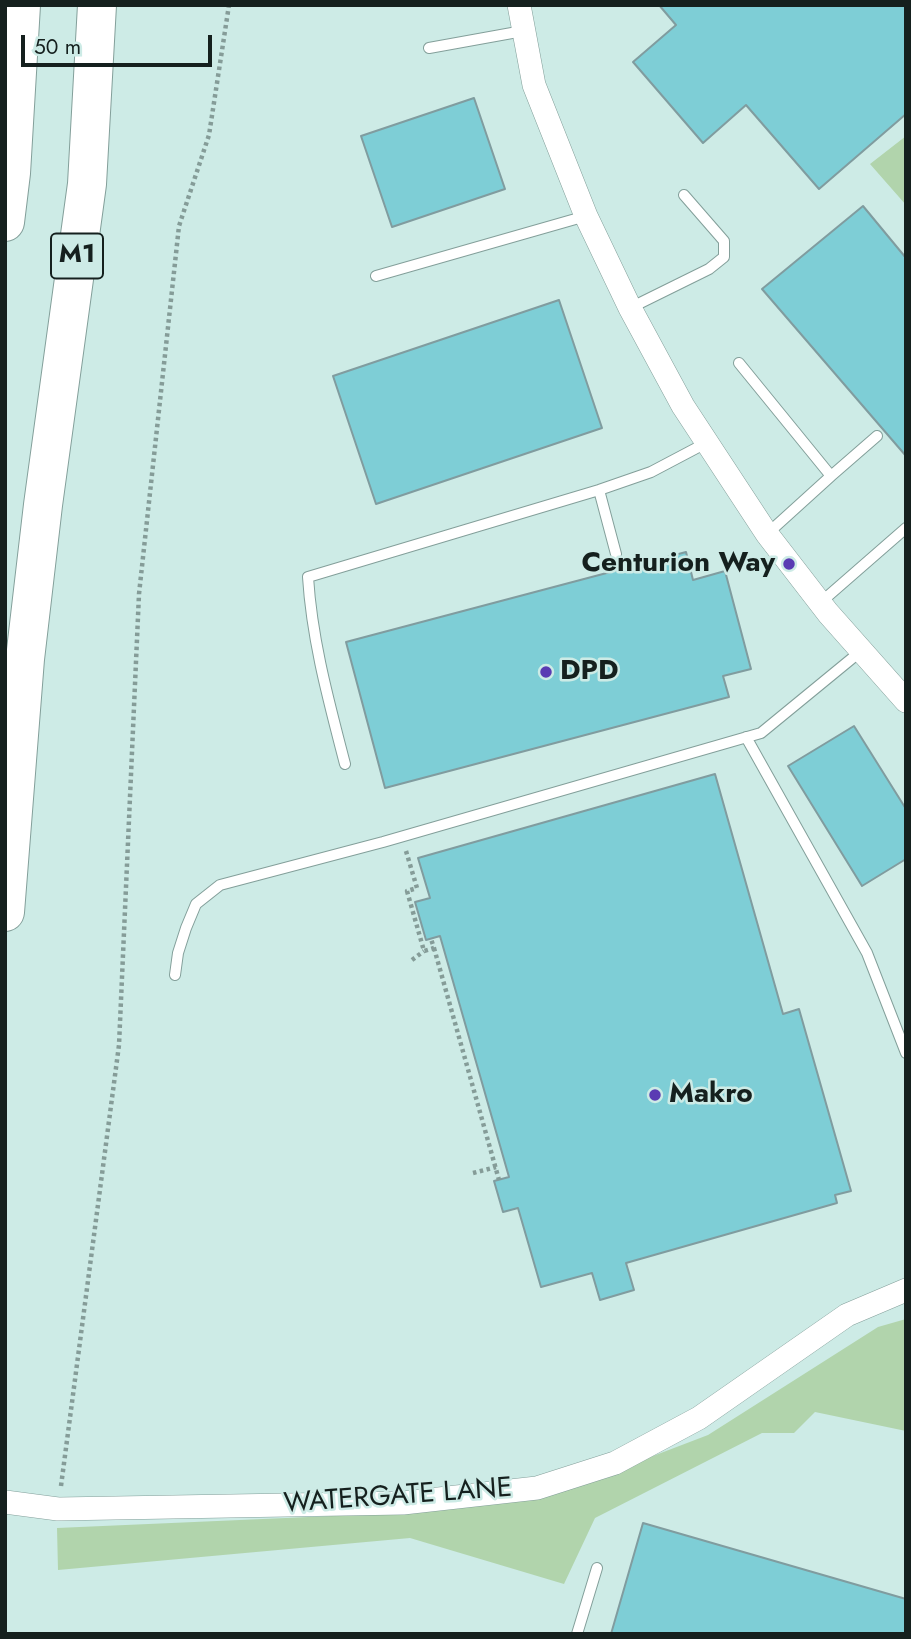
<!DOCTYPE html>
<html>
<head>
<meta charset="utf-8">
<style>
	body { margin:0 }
	#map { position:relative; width:911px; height:1639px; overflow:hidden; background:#cdebe6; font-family:Jost,sans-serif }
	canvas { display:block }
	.frame { position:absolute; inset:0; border:7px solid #15201e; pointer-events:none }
	.scale { position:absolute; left:21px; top:35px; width:191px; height:32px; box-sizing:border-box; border:4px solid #15201e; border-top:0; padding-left:9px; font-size:21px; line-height:24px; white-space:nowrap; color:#15201e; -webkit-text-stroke:5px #cdebe6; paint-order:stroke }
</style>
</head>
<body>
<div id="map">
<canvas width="911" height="1639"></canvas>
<div class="frame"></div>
<div class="scale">50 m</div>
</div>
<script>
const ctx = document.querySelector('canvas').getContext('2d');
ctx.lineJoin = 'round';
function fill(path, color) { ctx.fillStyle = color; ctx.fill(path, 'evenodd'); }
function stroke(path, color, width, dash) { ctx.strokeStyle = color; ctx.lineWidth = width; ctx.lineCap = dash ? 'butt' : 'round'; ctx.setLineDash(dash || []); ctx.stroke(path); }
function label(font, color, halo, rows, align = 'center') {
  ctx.font = font + ' Jost,sans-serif'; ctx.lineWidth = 5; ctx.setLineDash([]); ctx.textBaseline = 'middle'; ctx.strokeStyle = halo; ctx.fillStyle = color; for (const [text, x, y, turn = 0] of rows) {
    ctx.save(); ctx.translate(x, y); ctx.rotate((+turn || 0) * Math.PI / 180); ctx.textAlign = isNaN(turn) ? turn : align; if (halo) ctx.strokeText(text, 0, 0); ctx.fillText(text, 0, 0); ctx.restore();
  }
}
fill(new Path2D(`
	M906,136v69l-36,-41z
	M906,1319v112l-91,-19 -21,21h-32l-167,85 -31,66 -154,-46 -352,32 -1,-42 343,-15 159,-21 149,-57 170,-108z`), '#b1d4ac');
const building = new Path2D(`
	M659,5h247v109l-87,75 -73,-84 -43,38 -70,-81 43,-37z
	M474,98l31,91 -113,38 -31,-91z
	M863,206l43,52v198l-144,-167z
	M559,300l43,128 -226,76 -43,-128z
	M686,552l7,28 32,-9 26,98 -28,7 6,21 -344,91 -39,-146z
	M854,726l52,83v50l-44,27 -74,-120z
	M715,774l68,240 16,-5 52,182 -16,4 2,8 -211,60 8,27 -34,10 -8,-27 -51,14 -23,-79 -15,4 -9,-31 15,-4 -69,-241 -14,4 -11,-38 15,-4 -12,-40z
	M643,1523l263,76v35h-295z`);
fill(building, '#7eced6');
stroke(building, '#809c9f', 2);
const lane = new Path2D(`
	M429,48l94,-17
	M376,276l210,-60
	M630,308l79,-39 15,-12v-16l-40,-46
	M739,363l92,113 46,-40
	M599,490l17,64
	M767,534l64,-58
	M820,603l86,-75
	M746,737l121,216 39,100
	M345,764c-16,-62 -33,-123 -37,-187l291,-87 52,-18 55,-29
	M175,975l3,-22 8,-25 10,-24 24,-19 163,-43 378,-109 100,-82
	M577,1634l20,-66`);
const street = new Path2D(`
	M519,5l15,80 52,131 44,92 53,98 84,128 61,79 78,88
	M5,1502l53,7 345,-6 134,-15 78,-25 84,-45 148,-103 59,-25`);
const highway = new Path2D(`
	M5,222l6,-49 10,-168
	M5,912l20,-253 18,-154 44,-321 10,-179`);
stroke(lane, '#839f9a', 12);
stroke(street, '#839f9a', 24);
stroke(highway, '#839f9a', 40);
stroke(new Path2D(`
	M406,851l11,37 -10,3 17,60 10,-3 -3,-9
	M434,948l65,232
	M412,960l12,-9
	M473,1173l23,-6
	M61,1486l58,-441 20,-451 40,-368 30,-91 20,-130`), '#859c98', 4.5, [3.5, 3.5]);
stroke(lane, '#fff', 10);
stroke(street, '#fff', 23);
stroke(highway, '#fff', 38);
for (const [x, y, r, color] of [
	[789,564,7,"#5a3bb3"],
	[546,672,7,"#5a3bb3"],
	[655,1095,7,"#5a3bb3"]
]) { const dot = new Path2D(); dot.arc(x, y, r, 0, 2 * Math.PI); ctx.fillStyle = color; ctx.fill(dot); stroke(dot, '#cdebe6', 2.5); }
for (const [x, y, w] of [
	[77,256,52]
]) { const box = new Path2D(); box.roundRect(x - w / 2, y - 22.5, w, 45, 5); ctx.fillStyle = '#cdebe6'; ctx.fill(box); stroke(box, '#15201e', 2); }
label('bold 26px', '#15201e', null, [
	["M1",77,256]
]);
label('bold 28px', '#15201e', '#cdebe6', [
	["Centurion Way",775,564,"right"],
	["DPD",560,672],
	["Makro",669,1095]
], 'left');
label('28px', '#15201e', '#cdebe6', [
	["WATERGATE LANE",398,1497,-4]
]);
</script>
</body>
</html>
